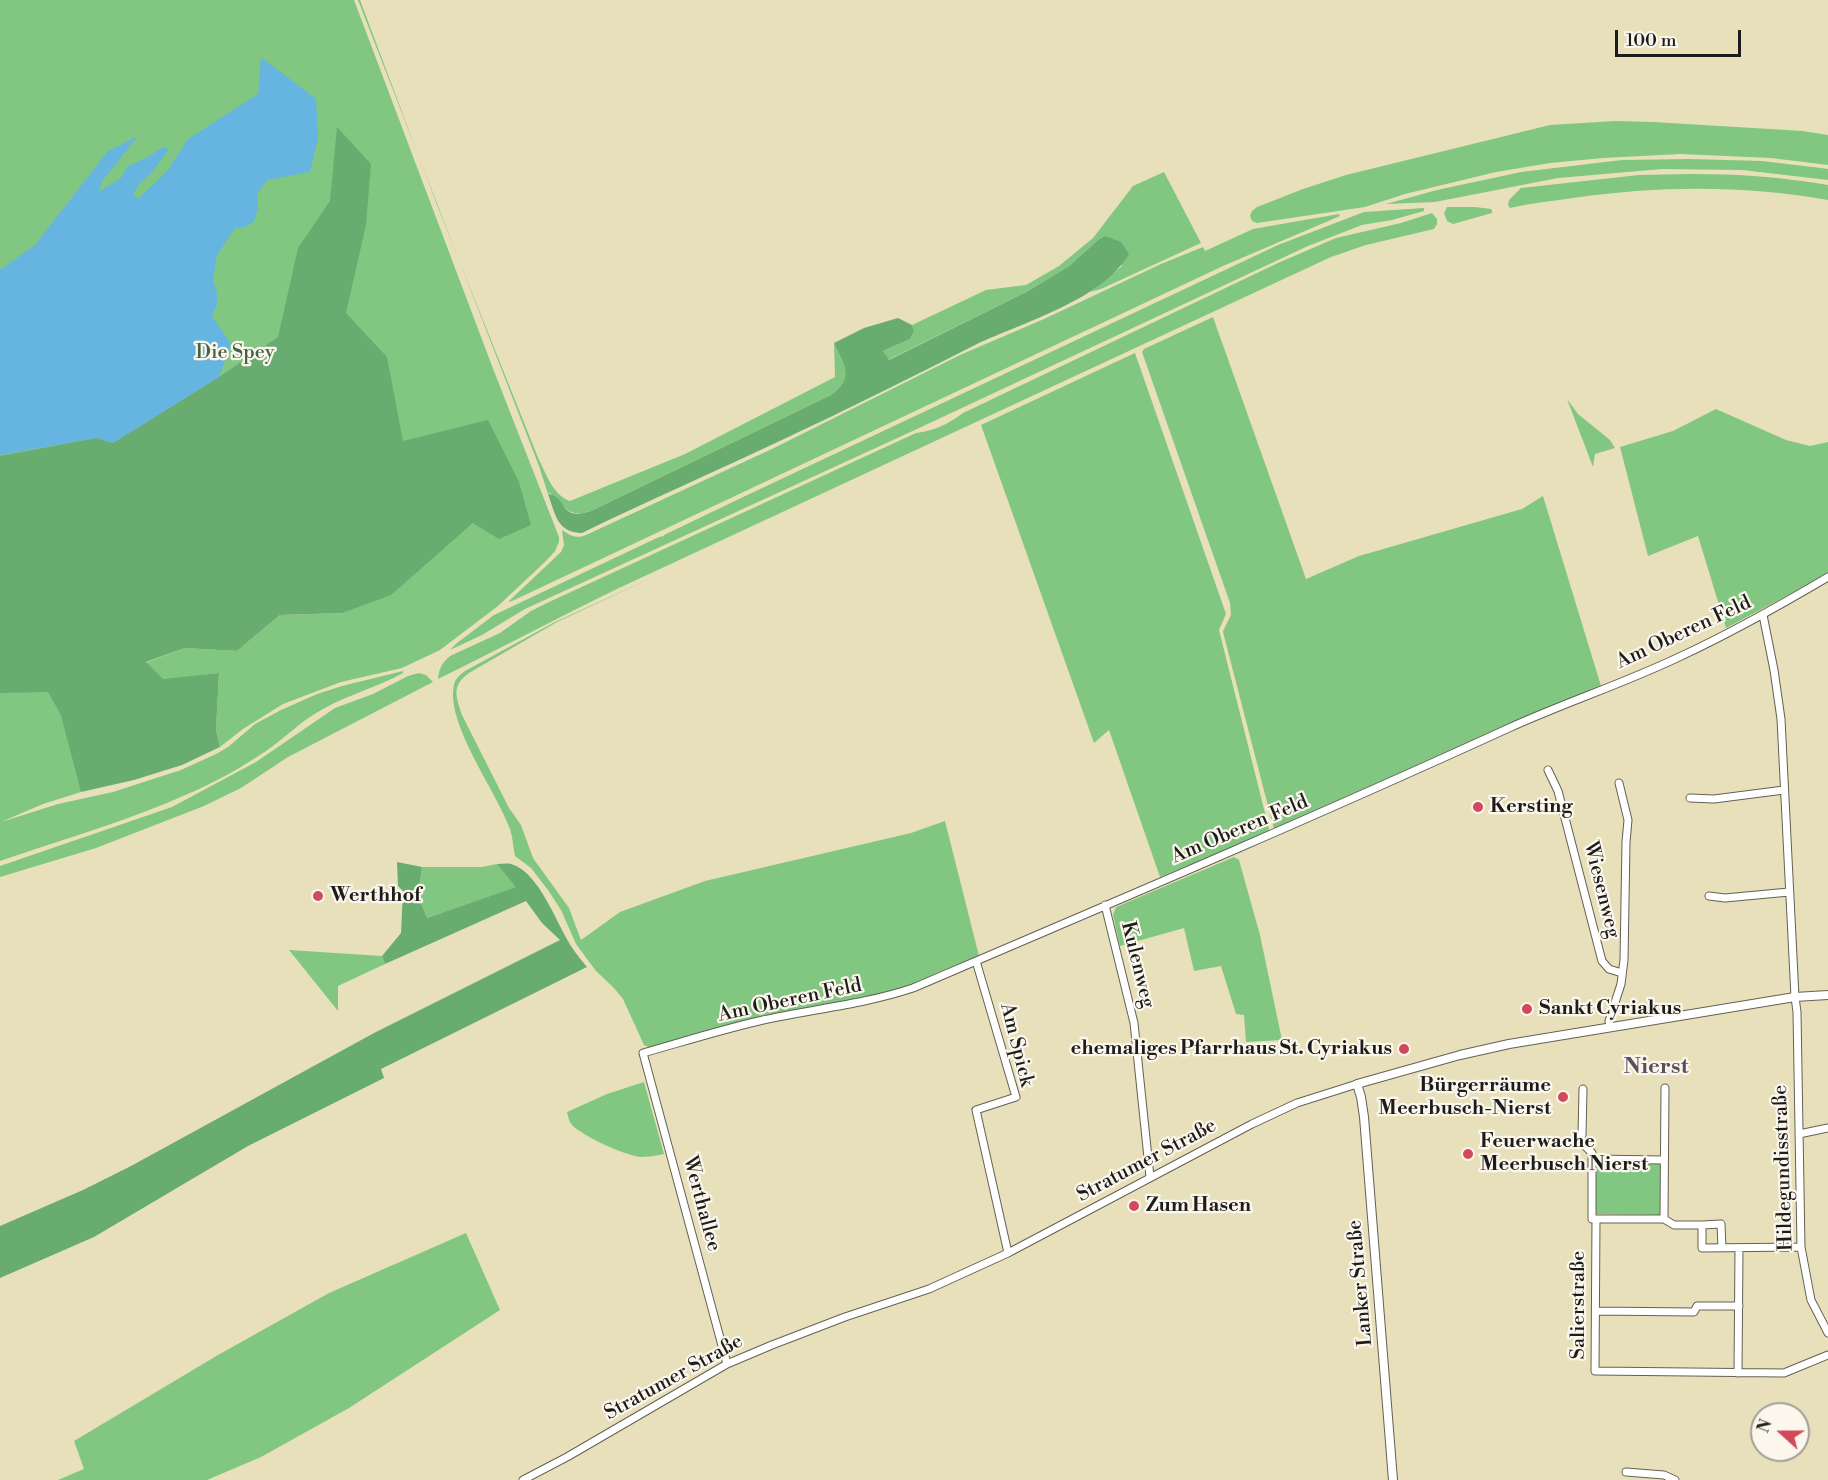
<!DOCTYPE html>
<html>
<head>
<meta charset="utf-8">
<style>
	body { margin:0 }
	#map { position:relative; width:1828px; height:1480px; overflow:hidden; background:#e8e0bb; font-family:"Libre Bodoni",serif }
	canvas { display:block }
	.north { position:absolute; left:1750px; top:1402px; width:60px; height:60px; box-sizing:border-box; background:#fbf7ec; border:2px solid #a29f99; border-radius:50%; rotate:291deg; font-size:16px; font-weight:700; line-height:24px; text-align:center; color:#1c1c1c }
	.north::after { content:''; display:block; margin:auto; width:21px; height:27px; background:#d1495b; clip-path:polygon(50% 0,100% 100%,50% 72%,0 100%) }
	.scale { position:absolute; left:1615px; top:30px; width:126px; height:27px; box-sizing:border-box; border:3px solid #1c1c1c; border-top:0; padding-left:8px; font-size:18px; line-height:21px; white-space:nowrap; color:#1c1c1c; -webkit-text-stroke:4px #fbf7ec; paint-order:stroke }
</style>
</head>
<body>
<div id="map">
<canvas width="1828" height="1480"></canvas>
<div class="north">N</div>
<div class="scale">100 m</div>
</div>
<script>
const ctx = document.querySelector('canvas').getContext('2d');
ctx.lineJoin = 'round';
function fill(path, color) { ctx.fillStyle = color; ctx.fill(path, 'evenodd'); }
function stroke(path, color, width, dash) { ctx.strokeStyle = color; ctx.lineWidth = width; ctx.lineCap = dash ? 'butt' : 'round'; ctx.setLineDash(dash || []); ctx.stroke(path); }
function label(font, color, halo, rows, align = 'center') {
  ctx.font = font + ' "Libre Bodoni",serif'; ctx.lineWidth = 4.5; ctx.setLineDash([]); ctx.textBaseline = 'middle'; ctx.strokeStyle = halo; ctx.fillStyle = color; for (const [text, x, y, turn = 0] of rows) {
    ctx.save(); ctx.translate(x, y); ctx.rotate((+turn || 0) * Math.PI / 180); ctx.textAlign = isNaN(turn) ? turn : align; if (halo) ctx.strokeText(text, 0, 0); ctx.fillText(text, 0, 0); ctx.restore();
  }
}
fill(new Path2D(`
	M0,0h354l138,366 67,171v5l-4,9 -9,10 -48,45 -58,44 -38,18 -61,14 -58,22 -40,25 -23,18 -4,-17 3,-57 -56,7 -18,-17 40,-15 52,3 43,-36 62,-2 104,-67 27,-23 50,-26 -455,158 13,137 -38,12 -42,18 57,-18 55,-12 68,-22 35,-16 12,-7 27,-23 26,-14 36,-16 25,-8 61,-15v2c-29,16 -63,24 -90,42 -16,10 -31,25 -47,36 -24,16 -50,31 -76,42 -61,28 -127,46 -190,68z
	M358,0h2l77,205 102,255c8,15 14,35 31,41l115,-47 150,-77 -1,-34c10,23 21,34 -3,52l-240,116c-22,7 -26,-3 -41,-18l-2,1 -9,-28z
	M1615,121l38,1 150,9 25,4v30l-57,-7 -45,-2 -46,-2 -77,4 -53,5 -54,9 -91,22 -40,13 -108,16 -5,-2 -2,-5 2,-5 5,-4 46,-18 43,-14 204,-50z
	M1690,159l72,2 59,7 7,1v11l-86,-10 -80,-1 -104,9 -123,24 -49,2 51,-14 84,-18 101,-12z
	M1164,172l37,71 -100,46 -11,3 32,-26 -25,-25 -28,25 -41,25 -140,69 -5,-9 27,-12 4,-8 -2,-6 74,-35 40,-5 33,-19 34,-28 40,-52z
	M1691,174c46,0 92,3 137,11v15c-86,-15 -168,-14 -255,-2 -21,3 -42,5 -63,10l-2,-3 1,-5 12,-12 118,-13z
	M1447,207h28l16,2 1,2v2l-39,11 -6,-3 -3,-8z
	M1424,208v3l-32,9 -30,5 -54,21 -391,183 -392,180 -43,26 -32,15 7,-7 37,-28 165,-78 5,-1v-1l77,-37 537,-253 86,-33z
	M1432,213l5,6v5l-3,5 -68,16 -35,12 -712,331c-60,29 -120,61 -181,91 1,-11 4,-16 12,-23l50,-23 31,-22 18,-9 367,-169c18,-2 32,-9 47,-20l315,-150 58,-25 65,-15z
	M1339,214l1,2 -117,50 -713,336 -1,-1 52,-49 3,-7 -2,-15c9,6 14,9 24,5l188,-87 186,-93 84,-36 117,-55 42,-17 2,4 48,-22z
	M1213,317l93,262 53,-23 163,-47 21,-13 58,190 -146,62 -181,81 -50,-193 -1,-5 8,-16 -1,-12 -88,-251 2,-3z
	M1135,353l91,261 -7,16 50,199 -1,3 -108,45 -51,-147 -15,13 -113,-318z
	M1567,399l11,15 32,26 5,8 -20,6 -2,13z
	M1716,409l70,31 24,6 18,-4v132l-102,54 -28,-92 -50,20 -28,-109 53,-16z
	M660,574l-103,48 -88,51c-18,13 -13,23 -7,42l47,93 12,17 12,33 36,50 12,32 39,-28 85,-31 206,-48 34,-12 34,135 -67,28 -23,9 -238,55 -7,-3 -21,-46 -9,-11 -18,-17 -20,-27 -15,-34 -13,-20 -17,-22 -16,-12c-2,-9 -2,-18 -5,-27 -13,-37 -65,-106 -56,-144 1,-6 6,-10 11,-14l90,-49z
	M419,673l7,2 7,7 -145,75 -47,31 -37,18 -108,42 -96,29v-11l172,-59 84,-45 79,-54 38,-14 35,-18z
	M1234,857l5,3 21,75 22,105 -36,2 -2,-27 -8,-1 -15,-48 -27,5 -10,-43 -64,18 -7,-31 3,-8z
	M497,864l20,23 -90,31 -9,-23 4,-28h60z
	M289,950l93,6 3,8 -47,22v25z
	M644,1082l20,72c-8,2 -16,3 -24,3 -15,-2 -58,-21 -68,-32 -3,-4 -4,-8 -5,-13l40,-18z
	M1595,1163h66l-1,52 -65,-1z
	M466,1233l34,77 -151,98 -88,49 -54,23h-149l26,-11 -10,-28 144,-86 111,-62z`), '#81c782');
fill(new Path2D(`
	M337,127l34,37 -5,61 -20,88 41,44 16,84 85,-21 31,62 12,43 -32,14 -26,-16 -82,72 -49,18 -62,2 -43,36 -52,-3 -39,14 17,17 56,-6 -3,57 4,17 -38,18 -48,15 -53,12 -20,-77 -13,-23 -48,1v-237l97,-18 16,5 106,-66 59,-40 20,-89 32,-47z
	M1105,236l16,6 8,12c-28,47 -106,68 -154,91 -63,32 -127,64 -191,94 -67,32 -135,61 -202,94 -25,0 -27,-20 -34,-39 20,2 10,28 43,17l240,-116c24,-18 13,-29 3,-52l30,-15 34,-10 14,7 2,6 -4,8 -27,12 6,9 139,-69 41,-25 28,-25z
	M397,862l25,5 -4,28 9,23 89,-31 -19,-23c5,0 10,-1 14,0 29,8 46,62 62,85 4,6 9,12 14,18l-206,102 3,9 -136,68 -154,91 -94,41v-52l83,-36 48,-24 243,-133 186,-93 -18,-17 -16,-22 -141,63 -3,-8 19,-23 2,-42 -5,-5z`), '#68ac70');
fill(new Path2D(`
	M261,57l55,42 2,39 -8,34 -43,8 -10,14 1,15 -4,12 -9,6 -10,1 -18,27 -4,25 4,14v11l-5,11 19,28 -12,33 -106,66 -16,-5 -97,17v-185l35,-25 73,-94 30,-15 -35,44 -5,12 23,-14 6,-11 21,-10 15,-10 6,2 -17,23 -14,13 -5,11 6,2 28,-27 21,-32 70,-45z`), '#66b4e0');
const minor = new Path2D(`
	M1763,615l11,55 7,49 14,278 2,15 4,235 10,53 17,33
	M1548,770l10,21 44,170 7,8 13,4
	M1690,798l24,1 70,-9
	M1709,896l16,2 64,-6
	M1105,905l29,118 16,154
	M976,961l40,136 -40,13 32,143
	M1610,1027l-1,-6 12,-37 3,-24 2,-118 2,-22 -9,-37
	M1583,1089l-1,46 -2,6 12,12v6
	M1799,1134l29,-6
	M1596,1219h-4v-60l72,1
	M1664,1219l1,-131
	M1702,1225l19,-1 1,24
	M1801,1247l-99,1v-23h-28l-10,-6h-68l-1,152 189,2 44,-18
	M1596,1311l98,1 3,-6h42
	M727,1364l-84,-311c39,-11 77,-23 116,-32 52,-12 103,-16 154,-33 199,-85 399,-170 596,-260 55,-25 113,-44 168,-70 52,-24 102,-52 151,-81
	M1738,1373l1,-125
	M1626,1472l38,3 11,5
	M523,1480l44,-23 160,-93 45,-19 73,-28 84,-28 79,-36 244,-129 45,-21 60,-19`);
const tertiary = new Path2D(`
	M1393,1480l-29,-363 -3,-20 -4,-13 103,-29 49,-11 286,-47 33,-2`);
stroke(minor, '#636154', 9);
stroke(tertiary, '#636154', 10);
stroke(minor, '#fff', 7);
stroke(tertiary, '#fff', 8);
for (const [x, y, r, color] of [
	[1478,807,6,"#d1495b"],
	[318,896,6,"#d1495b"],
	[1527,1009,6,"#d1495b"],
	[1404,1049,6,"#d1495b"],
	[1563,1097,6,"#d1495b"],
	[1468,1154,6,"#d1495b"],
	[1134,1206,6,"#d1495b"]
]) { const dot = new Path2D(); dot.arc(x, y, r, 0, 2 * Math.PI); ctx.fillStyle = color; ctx.fill(dot); stroke(dot, '#fbf7ec', 2); }
label('20px', '#446045', '#fbf7ec', [
	["Die Spey",235,353]
]);
label('20px', '#1c1c1c', '#fbf7ec', [
	["Am Oberen Feld",1684,633,-25],
	["Am Oberen Feld",1240,830,-23],
	["Wiesenweg",1601,890,76],
	["Kulenweg",1137,965,76],
	["Am Oberen Feld",790,1001,-12],
	["Am Spick",1016,1045,76],
	["Stratumer Straße",1147,1161,-28],
	["Hildegundisstraße",1784,1168,-92],
	["Werthallee",701,1204,75],
	["Lanker Straße",1361,1283,-95],
	["Salierstraße",1579,1305,-90],
	["Stratumer Straße",674,1378,-29]
]);
label('bold 20px', '#1c1c1c', '#fbf7ec', [
	["Kersting",1490,807],
	["Werthhof",330,896],
	["Sankt Cyriakus",1539,1009],
	["ehemaliges Pfarrhaus St. Cyriakus",1392,1049,"right"],
	["Bürgerräume",1551,1086,"right"],
	["Meerbusch-Nierst",1551,1109,"right"],
	["Feuerwache",1480,1142],
	["Meerbusch Nierst",1480,1165],
	["Zum Hasen",1146,1206]
], 'left');
label('bold 22px', '#594f5e', '#fbf7ec', [
	["Nierst",1656,1068]
]);
</script>
</body>
</html>
